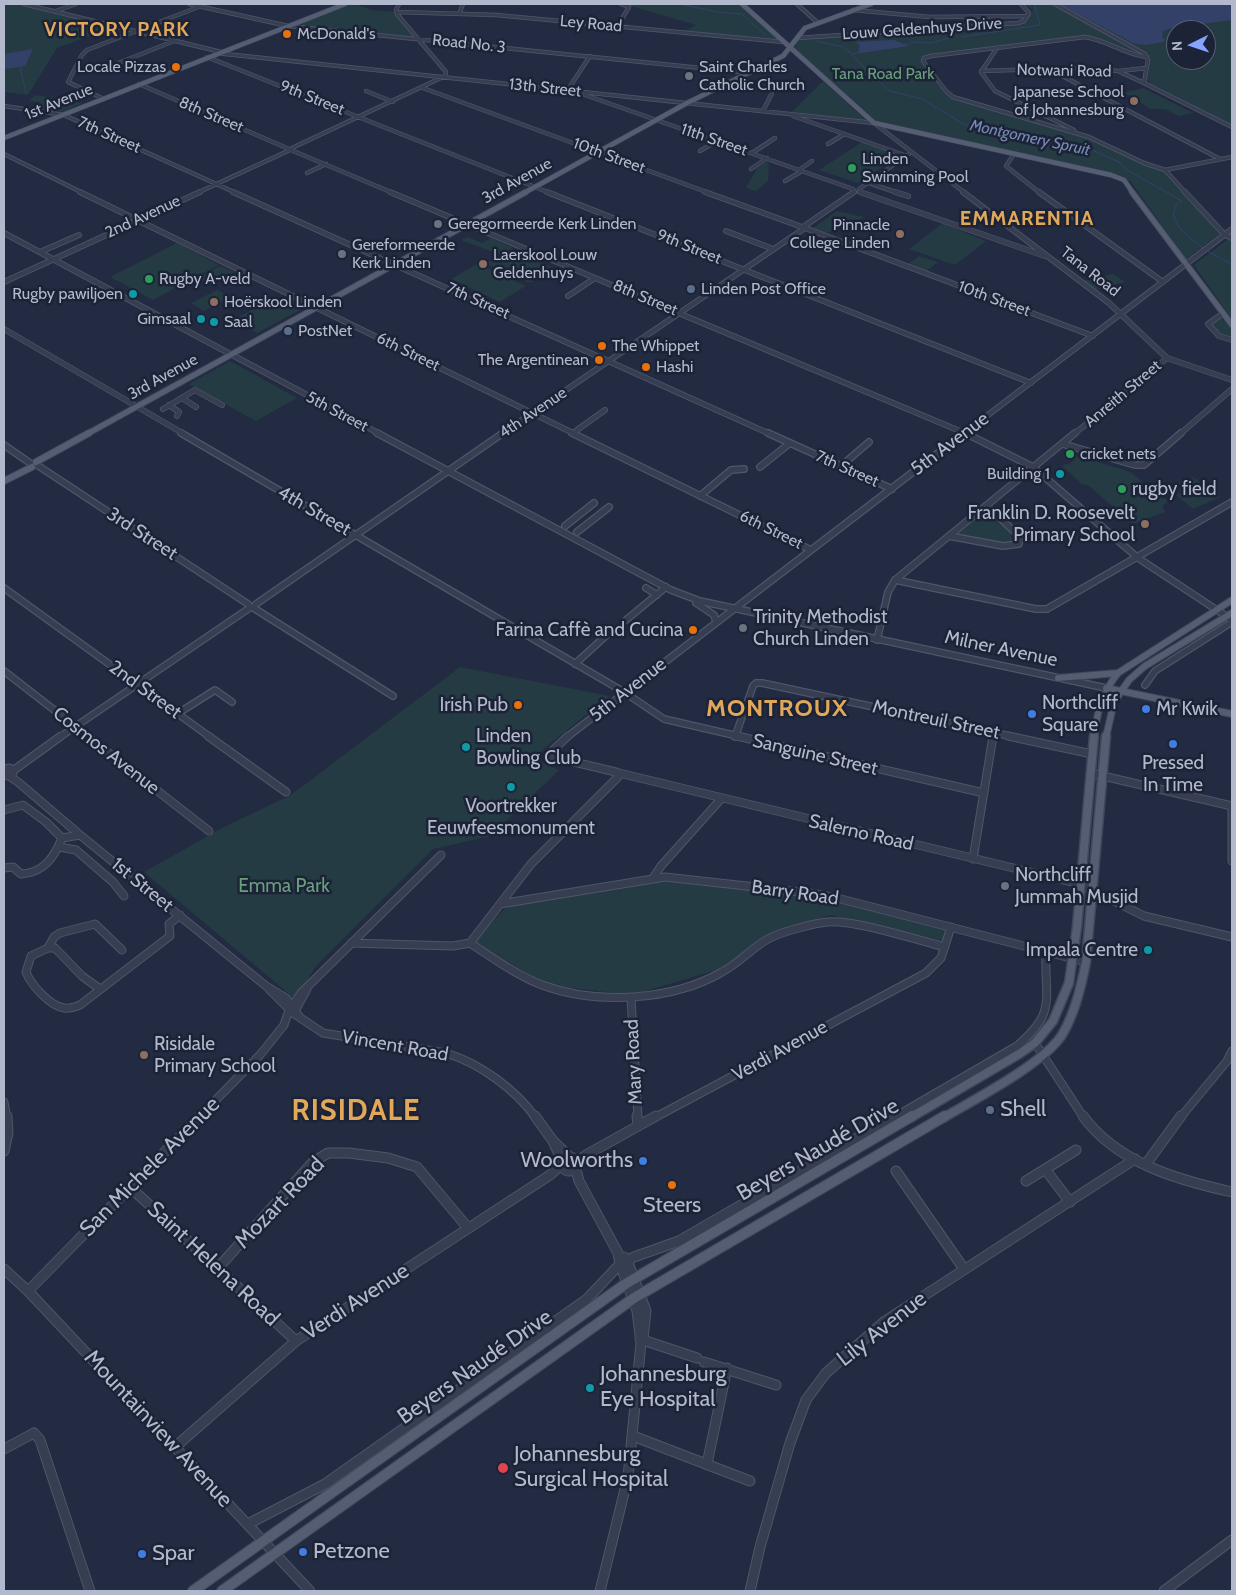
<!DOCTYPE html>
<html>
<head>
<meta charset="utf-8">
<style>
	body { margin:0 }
	#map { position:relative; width:1236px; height:1595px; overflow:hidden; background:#222b42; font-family:Cabin,sans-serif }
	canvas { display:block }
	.frame { position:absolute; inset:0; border:5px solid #b3b9cc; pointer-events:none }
	.north { position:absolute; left:1166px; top:20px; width:50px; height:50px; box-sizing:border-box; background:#1c2337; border:1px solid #585f73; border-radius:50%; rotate:266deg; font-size:14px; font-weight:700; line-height:20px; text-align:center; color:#b3b9cc }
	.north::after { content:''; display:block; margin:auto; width:18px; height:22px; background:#86a3ff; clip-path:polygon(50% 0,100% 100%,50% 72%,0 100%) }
</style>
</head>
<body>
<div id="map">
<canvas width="1236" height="1595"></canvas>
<div class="frame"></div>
<div class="north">N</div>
</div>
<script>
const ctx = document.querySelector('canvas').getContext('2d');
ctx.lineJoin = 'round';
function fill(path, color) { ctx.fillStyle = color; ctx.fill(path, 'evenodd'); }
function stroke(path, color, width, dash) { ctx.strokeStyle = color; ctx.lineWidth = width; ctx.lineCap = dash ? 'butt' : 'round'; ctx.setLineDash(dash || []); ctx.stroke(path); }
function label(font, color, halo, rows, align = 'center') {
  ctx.font = font + ' Cabin,sans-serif'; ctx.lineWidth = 5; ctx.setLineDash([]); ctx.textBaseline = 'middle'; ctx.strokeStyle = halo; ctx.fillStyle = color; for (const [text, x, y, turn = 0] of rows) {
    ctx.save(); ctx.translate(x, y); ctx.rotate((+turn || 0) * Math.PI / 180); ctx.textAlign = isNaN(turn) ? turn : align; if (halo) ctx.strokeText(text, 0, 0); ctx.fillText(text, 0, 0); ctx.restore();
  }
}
fill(new Path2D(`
	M4,4h13l95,24 -55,20 -29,47 -24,-3z
	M345,4h10l16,6 25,2 22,27 -130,-13z
	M624,4h115l39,36 -95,-8 13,-7z
	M1024,4h29l87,47 5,5h-11l-41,-19 -164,19 -5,4 23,32 7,5 135,40 75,33 57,63 -35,26 -55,-77 -18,-8 -238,-52 -81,-74 7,-11 225,-15 7,-12z
	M1057,4h175v121l-82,-42 -3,-4 2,-11 -1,-15zM1176,30h30v30h-30z
	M823,81l44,40 -75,-9z
	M1143,88l50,25 -14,3 -14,-7h-15l-17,-12 -9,-4z
	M36,95l47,8 -22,9 -29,-4 7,-5 -10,-3z
	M862,142l38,13 -42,28 -39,-13z
	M766,162l3,1 -1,18 -12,10 -10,-3 11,-20z
	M837,211l27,6 -11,8 -10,-3 -15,11 -15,-5z
	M944,224l42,17 -31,24 -46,-16 31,-24z
	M468,237l14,6 9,-5 22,10 -5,3 3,-1 43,18 -24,15 -44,-19 15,-9 -40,-15z
	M1232,239v80l-38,-54 33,-25z
	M177,243l42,22 -66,35 -43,-23z
	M919,256l19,6 -11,9 -19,-7z
	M477,264l49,22 -26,16 -49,-23z
	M220,266l15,6 -24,13 -14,-7z
	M1113,274l12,8 -32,8 -11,-9z
	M217,290l14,6 -27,15 -13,-8z
	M276,297l24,13 -43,23 -24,-13z
	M1219,317l13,10v12l-7,-2 -14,-9 -1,-7z
	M230,361l67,37 -41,23 -67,-37z
	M1078,456l53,16 29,26 6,1 2,3 -6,4 3,6 -32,12 -44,-38 -7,-2 -19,-17v-2l8,-2z
	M1193,477l27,20 -27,12 -17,-14 24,-10 -16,5 -8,-6z
	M985,512l24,20 4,9 -9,4 -41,-7 -5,-4z
	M460,667l150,29 -68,54 -1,12 18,8 -68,66 -58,13 -117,117 -21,33 -151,-127 78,-44 69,-33z
	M662,874l158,18 127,33 -4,16 -113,-26 -60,20 -47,33 -91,27 -87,-10 -70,-44 36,-39z`), '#243b43');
fill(new Path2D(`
	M1060,4h172v16l-60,8 -9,3 -1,6 3,3 -2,2 -18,3 -12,-2z
	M894,40l15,6 -48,7 -3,-2 2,-6 -5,-3z
	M33,49l-8,17 -21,3v-15z`), '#334169');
stroke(new Path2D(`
	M679,4l38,8 25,2 24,22
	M961,37l79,-12 -6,-21
	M816,41l27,6 9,7 9,-2
	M904,44h6l1,-2 20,1 18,-5
	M852,54l19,21 19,16 32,8 40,24 17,7h31l75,17 34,15 8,8 55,31 -6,4c-1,4 -3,8 -2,12 4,18 42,40 58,47
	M20,67l6,26`), '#334169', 1);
const minorFar4 = new Path2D(`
	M24,4l197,48
	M189,4l99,22 462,47
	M797,4l21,19
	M1055,4l90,50 3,6 -4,23 88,44
	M853,10l77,7 97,-1
	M56,11l20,-7
	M397,12l99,3 288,27
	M459,14l4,-10
	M617,27l12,-20 -8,-3
	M798,38l220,-15 6,-2 5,-8 -8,-9
	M997,48l-16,24 14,19 79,39
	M216,53l658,70 91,70
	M207,57l343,136
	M1147,57c-22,-2 -40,-17 -62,-20l-154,19 -7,2 -1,3 23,30 7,6 136,40 55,26 21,7 21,23
	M116,64l58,-23
	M1049,69l171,90
	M981,71l95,-3 43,3 28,-3
	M1120,72l24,11
	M139,84l150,65
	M423,88l286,105
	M366,91l27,11
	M567,91l23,-35
	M585,95l268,94
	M104,99l-36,-17 14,-27 5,-5 114,-44
	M4,106l60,9 172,78
	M763,111l9,-18
	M793,116l114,40
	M828,144l15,-9
	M292,148l153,-72 1,-4 -49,-58 -1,-4 3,-6
	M291,150l102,43
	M700,151l17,-10
	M752,153l23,-15
	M4,154l79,39
	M1014,154l-8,12 34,27
	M751,169l16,-11
	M799,170l13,-9
	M1165,170l67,-13
	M307,173l19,-9
	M785,181l17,-10
	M869,183l29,10
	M859,189l50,-35
	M860,192l2,1
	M197,193l93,-43`);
const minorFar3 = new Path2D(`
	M80,192l495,242
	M233,192l537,242
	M390,192l577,242
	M547,192l484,191
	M705,192l97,35
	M860,192l185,64
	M895,192l13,4
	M963,192l146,111 58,55 65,22
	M1039,192l124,90
	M1185,192l40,43 7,3
	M805,228l288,108
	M805,228l-2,-1 51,-35
	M726,231l47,18
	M4,233l376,201
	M40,252l39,-17
	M4,282l196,-90
	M568,296l24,-16
	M1222,314l-14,10 11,12 13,4
	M4,329l180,105
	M182,398l14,9
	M169,405l10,7 -2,4
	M163,409l32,-19 27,15
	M577,430l28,-20
	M501,434l301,-204
	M963,434l269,-205
	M1074,434l93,-76
	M1180,434l52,-45`);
const minorFar2 = new Path2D(`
	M181,433l443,259 40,27 78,18
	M377,433l294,157 29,11 406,87
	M572,433l239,117
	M768,433l124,56
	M965,433l68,34 105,91 94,62
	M1063,444l72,21h9l37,-32
	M4,445l26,18
	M37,465l211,139
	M841,466l28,-24
	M760,467l30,-24
	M700,496l31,-26 13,-1
	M565,526l29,-23
	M577,532l32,-25
	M949,536l54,10 16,-2 1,-5 -3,-5 -30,-28
	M895,580l141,29h11l185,-107
	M4,588l206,149
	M646,588l11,7
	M696,603l18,12 2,7
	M256,604l247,-171
	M252,607l141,89
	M626,620l40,-33
	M877,640l11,-48 7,-12 180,-147
	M575,664l35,-32 -1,-2
	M4,671l85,66
	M1145,685l10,-14 77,-49
	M177,714l38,-24 17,12
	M60,737l191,-130
	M567,737l397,-304
	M735,737l18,-51 3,-3h6l252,54
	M992,737l1,-4`);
const minorFar1 = new Path2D(`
	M87,736l122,95
	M208,736l78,56
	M568,736l-17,16 2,5 63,15
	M737,736l247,57
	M1008,736l84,18
	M5 772a4 4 0 1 1 8 0a4 4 0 1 1-8 0Z
	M14,770l47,-34
	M619,773l461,111 64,32 88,21
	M1090,773l142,33
	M7,775l11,7 62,53 186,151 20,12 13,18
	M1232,806v55
	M4,810l19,-5 23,17 16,16 18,-3
	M59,847l17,3 37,32 11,14
	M973,859l20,-123
	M4,868l9,-1 8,7c22,-1 33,-16 41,-36
	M653,878l8,-12 60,-67
	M500,904l165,-27 145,16 27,5 249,64
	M351,943l102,3 17,-3c23,15 46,32 72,42 54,20 130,16 180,-13 18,-9 32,-27 50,-35 10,-5 43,-14 55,-15 30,-2 86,17 118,25
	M470,943l61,-79 87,-87
	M48,948l6,-11 6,-4 35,-9 27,26
	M100,989l-18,-13 -27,-28h-7l-17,8 -5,16c5,13 24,34 38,36 6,1 11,-1 16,-3l90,-69 -1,-12 11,-9
	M269,989l24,24 30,20 123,20c35,11 69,36 90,65
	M631,998l7,120
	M295,1011l12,-22
	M1035,1043l49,75
	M4,1102l3,16
	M198,1118l62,-63 24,-30 5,-15 12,-17 140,-138
	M654,1118l272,-145 15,-15 10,-31
	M893,1118l124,-72c41,-35 27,-46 29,-94
	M1180,1118l47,-57 5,-10`);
const minor = new Path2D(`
	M535,1116l18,25 17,16
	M637,1116l1,10
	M1083,1116c34,47 95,64 149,76
	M553,1141l9,20
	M4,1151l4,-18 -1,-17
	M562 1164a7 7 0 1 1 14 0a7 7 0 1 1-14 0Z
	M576,1163l10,-8 70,-39
	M1146,1164l35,-48
	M575,1166l4,15 39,72 2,11 17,47 4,32 -13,134 -28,114
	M1045,1169l25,33
	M896,1171l68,98
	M1026,1181l50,-31
	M130,1187l166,154
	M624,1257l3,3 19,51 -3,28
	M218,1268l95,-106 15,-9h21l39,5 29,9 51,61
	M4,1269l24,22 282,300
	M28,1291l172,-175
	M640,1339l57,19
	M704,1362l72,23
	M633,1436l117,45
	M175,1447l121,-106 254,-166 12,-11
	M4,1449l30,-16 6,7 50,151
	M707,1464l20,-96
	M248,1524l77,-40 262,-185 33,-35 14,-7 45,-16 216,-125
	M750,1591l10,-44 30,-104 16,-43 20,-27 59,-52 250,-162
	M1164,1591l68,-51`);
const majorFar4 = new Path2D(`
	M742,4l132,119 237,52 13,5 9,13
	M4,138l341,-134
	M524,193l163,-90 96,-47 22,-28 66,-24`);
const majorFar3 = new Path2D(`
	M1132,192l100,133
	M87,434l439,-242`);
const majorFar2 = new Path2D(`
	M36,462l53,-29
	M4,481l28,-14
	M1058,678l60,-5
	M1106,688l126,26
	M1094,737c3,-25 8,-44 24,-64l114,-73
	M1106,737l8,-35 15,-22 16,-14 87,-53`);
const majorFar1 = new Path2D(`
	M910,1118l109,-64 16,-11 18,-22 16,-38 8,-56 17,-191
	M943,1118c32,-19 100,-54 119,-83 13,-22 19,-48 24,-73l20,-226`);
const major = new Path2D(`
	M193,1591l434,-308 285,-167
	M222,1591l412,-293 311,-182`);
stroke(minorFar4, '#4f5669', 4.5);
stroke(minorFar3, '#4f5669', 6);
stroke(minorFar2, '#4f5669', 8);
stroke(minorFar1, '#4f5669', 9);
stroke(minor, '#4f5669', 11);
stroke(majorFar4, '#40475b', 5.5);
stroke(majorFar3, '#40475b', 7);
stroke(majorFar2, '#40475b', 8);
stroke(majorFar1, '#40475b', 11);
stroke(major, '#40475b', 12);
stroke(minorFar4, '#373e52', 3);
stroke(minorFar3, '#373e52', 4.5);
stroke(minorFar2, '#373e52', 5.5);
stroke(minorFar1, '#373e52', 7);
stroke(minor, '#373e52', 9);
stroke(majorFar4, '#555d72', 4.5);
stroke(majorFar3, '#555d72', 5);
stroke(majorFar2, '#555d72', 6);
stroke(majorFar1, '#555d72', 8);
stroke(major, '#555d72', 10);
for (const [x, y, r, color] of [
	[287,34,5,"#e8710a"],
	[176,67,5,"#e8710a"],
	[689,76,5,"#6b7280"],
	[1134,101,5,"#8d6e63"],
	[852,168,5,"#2e9e5b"],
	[438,224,5,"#6b7280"],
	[900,234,5,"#8d6e63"],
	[342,254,5,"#6b7280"],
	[483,264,5,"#8d6e63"],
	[149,279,5,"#2e9e5b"],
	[691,289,5,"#5c6f8a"],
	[133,294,5,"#0f9aa8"],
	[214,302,5,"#8d6e63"],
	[201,319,5,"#0f9aa8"],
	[214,322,5,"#0f9aa8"],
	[288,331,5,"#5c6f8a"],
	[602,346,5,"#e8710a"],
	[599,360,5,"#e8710a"],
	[646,367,5,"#e8710a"],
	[1070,454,5,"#2e9e5b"],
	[1060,474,5,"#0f9aa8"],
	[1122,489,5,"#2e9e5b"],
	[1145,524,5,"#8d6e63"],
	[743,628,5,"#6b7280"],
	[693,630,5,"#e8710a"],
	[518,705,5,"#e8710a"],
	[1146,709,5,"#3f7fe0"],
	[1032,714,5,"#3f7fe0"],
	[1173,744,5,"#3f7fe0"],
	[466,747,5,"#0f9aa8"],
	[511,787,5,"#0f9aa8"],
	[1005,886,5,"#6b7280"],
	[1148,950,5,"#0f9aa8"],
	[144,1055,5,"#8d6e63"],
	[990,1110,5,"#5c6f8a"],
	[643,1161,5,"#3f7fe0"],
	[672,1185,5,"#e8710a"],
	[590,1388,5,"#0f9aa8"],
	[503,1468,6,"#e0444e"],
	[303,1552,5,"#3f7fe0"],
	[142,1554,5,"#3f7fe0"]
]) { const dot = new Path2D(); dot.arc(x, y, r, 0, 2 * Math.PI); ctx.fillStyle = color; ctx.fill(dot); stroke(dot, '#1c2337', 2); }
label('16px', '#b3b9cc', '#1c2337', [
	["Ley Road",591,24,5],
	["Louw Geldenhuys Drive",922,29,-4],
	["Road No. 3",469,44,6],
	["Notwani Road",1064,71,1],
	["13th Street",545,88,6],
	["9th Street",312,98,22],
	["1st Avenue",59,102,-22],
	["8th Street",211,115,23],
	["7th Street",109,135,24],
	["11th Street",714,140,19],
	["10th Street",609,156,20],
	["3rd Avenue",517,181,-29],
	["2nd Avenue",143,217,-25],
	["9th Street",689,247,22],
	["Tana Road",1090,272,38],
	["8th Street",645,298,23],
	["10th Street",994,299,20],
	["7th Street",478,301,24],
	["6th Street",408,352,26],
	["3rd Avenue",163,377,-29],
	["Anreith Street",1123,394,-40],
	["5th Street",337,412,28],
	["4th Avenue",533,413,-34],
	["7th Street",847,469,24],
	["6th Street",771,530,26]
]);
label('16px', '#b3b9cc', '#1c2337', [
	["McDonald's",297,34],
	["Locale Pizzas",166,67,"right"],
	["Saint Charles",699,67],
	["Catholic Church",699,85],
	["Japanese School",1124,92,"right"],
	["of Johannesburg",1124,110,"right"],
	["Linden",862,159],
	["Swimming Pool",862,177],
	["Geregormeerde Kerk Linden",448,224],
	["Pinnacle",890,225,"right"],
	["College Linden",890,243,"right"],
	["Gereformeerde",352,245],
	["Kerk Linden",352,263],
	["Laerskool Louw",493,255],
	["Geldenhuys",493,273],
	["Rugby A-veld",159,279],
	["Linden Post Office",701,289],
	["Rugby pawiljoen",123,294,"right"],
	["Hoërskool Linden",224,302],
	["Gimsaal",191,319,"right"],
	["Saal",224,322],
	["PostNet",298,331],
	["The Whippet",612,346],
	["The Argentinean",589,360,"right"],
	["Hashi",656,367],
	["cricket nets",1080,454],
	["Building 1",1050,474,"right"]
], 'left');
label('16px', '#68a07d', '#1c2337', [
	["Tana Road Park",883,74]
]);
label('italic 16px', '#788ab7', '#1c2337', [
	["Montgomery Spruit",1030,138,12]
]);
label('19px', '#b3b9cc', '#1c2337', [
	["5th Avenue",950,444,-37],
	["4th Street",314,511,30],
	["3rd Street",142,534,33],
	["Milner Avenue",1001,649,12],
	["2nd Street",145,690,36],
	["5th Avenue",628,690,-38],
	["Montreuil Street",936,720,12],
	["Cosmos Avenue",106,751,38],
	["Sanguine Street",815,755,13],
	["Salerno Road",861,833,13],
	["1st Street",142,885,39],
	["Barry Road",795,893,8],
	["Vincent Road",395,1046,10],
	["Verdi Avenue",780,1051,-29],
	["Mary Road",634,1062,-93]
]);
label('19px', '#b3b9cc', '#1c2337', [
	["rugby field",1132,489],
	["Franklin D. Roosevelt",1135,513,"right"],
	["Primary School",1135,535,"right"],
	["Trinity Methodist",753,617],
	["Church Linden",753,639],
	["Farina Caffè and Cucina",683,630,"right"],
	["Northcliff",1042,703],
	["Square",1042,725],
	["Irish Pub",508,705,"right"],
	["Mr Kwik",1156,709],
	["Linden",476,736],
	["Bowling Club",476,758],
	["Pressed",1173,763,"center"],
	["In Time",1173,785,"center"],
	["Voortrekker",511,806,"center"],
	["Eeuwfeesmonument",511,828,"center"],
	["Northcliff",1015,875],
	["Jummah Musjid",1015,897],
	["Impala Centre",1138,950,"right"],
	["Risidale",154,1044],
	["Primary School",154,1066]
], 'left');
label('19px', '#68a07d', '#1c2337', [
	["Emma Park",284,886]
]);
ctx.letterSpacing = '1px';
label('bold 20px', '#e1a85a', '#1c2337', [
	["VICTORY PARK",117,30],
	["EMMARENTIA",1027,219]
]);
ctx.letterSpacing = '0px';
label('22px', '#b3b9cc', '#1c2337', [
	["Shell",1000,1110],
	["Woolworths",633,1161,"right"],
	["Steers",672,1206,"center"],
	["Johannesburg",600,1375],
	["Eye Hospital",600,1400],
	["Johannesburg",514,1455],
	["Surgical Hospital",514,1480],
	["Petzone",313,1552],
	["Spar",152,1554]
], 'left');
label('22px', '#b3b9cc', '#1c2337', [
	["Beyers Naudé Drive",818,1150,-30],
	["San Michele Avenue",150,1167,-45],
	["Mozart Road",280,1203,-46],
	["Saint Helena Road",213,1264,43],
	["Verdi Avenue",356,1302,-33],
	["Lily Avenue",882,1329,-38],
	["Beyers Naudé Drive",475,1367,-35],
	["Mountainview Avenue",158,1429,47]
]);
ctx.letterSpacing = '1px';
label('bold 24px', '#e1a85a', '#1c2337', [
	["MONTROUX",777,709]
]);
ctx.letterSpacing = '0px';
ctx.letterSpacing = '1px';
label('bold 29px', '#e1a85a', '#1c2337', [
	["RISIDALE",356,1111]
]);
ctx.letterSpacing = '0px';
</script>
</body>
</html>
